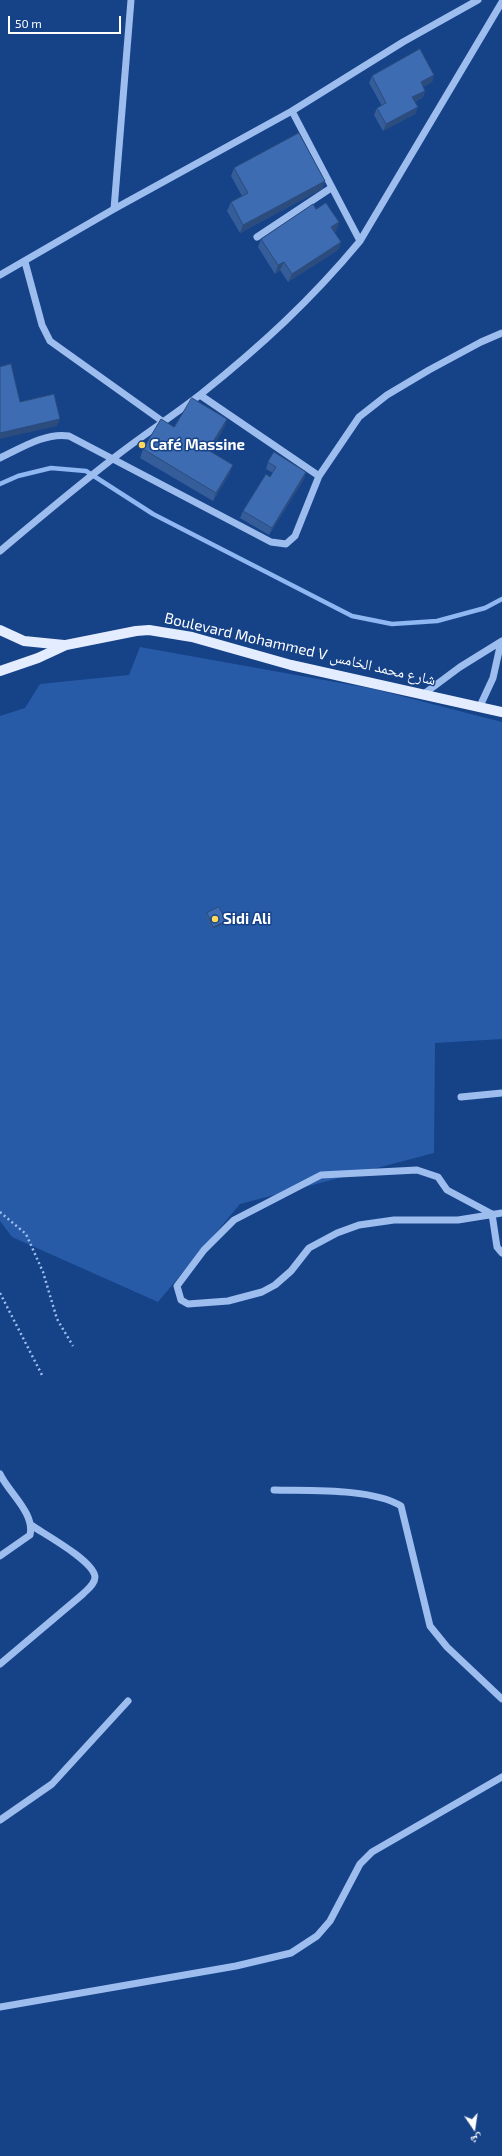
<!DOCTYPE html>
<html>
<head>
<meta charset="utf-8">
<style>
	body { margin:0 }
	#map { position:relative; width:502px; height:2156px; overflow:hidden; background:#164288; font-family:"Exo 2","Noto Naskh Arabic",sans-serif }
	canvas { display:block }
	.north { position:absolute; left:454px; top:2108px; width:40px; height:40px; -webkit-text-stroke:3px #164288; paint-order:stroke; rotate:167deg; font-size:11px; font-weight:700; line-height:16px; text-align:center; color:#fff }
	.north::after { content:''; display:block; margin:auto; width:14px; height:18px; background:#fff; clip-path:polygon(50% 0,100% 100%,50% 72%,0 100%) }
	.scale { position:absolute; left:8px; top:16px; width:113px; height:18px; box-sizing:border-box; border:2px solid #fff; border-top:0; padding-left:5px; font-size:12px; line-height:14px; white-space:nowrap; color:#fff; -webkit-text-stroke:3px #164288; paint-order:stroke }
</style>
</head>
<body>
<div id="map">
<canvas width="502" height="2156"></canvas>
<div class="north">ش</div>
<div class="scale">50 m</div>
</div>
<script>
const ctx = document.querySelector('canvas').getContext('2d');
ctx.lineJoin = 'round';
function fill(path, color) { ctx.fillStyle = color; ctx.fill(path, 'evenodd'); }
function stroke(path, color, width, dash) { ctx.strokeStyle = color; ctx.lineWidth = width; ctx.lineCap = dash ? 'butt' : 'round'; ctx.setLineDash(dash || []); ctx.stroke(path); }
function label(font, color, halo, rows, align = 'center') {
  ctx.font = font + ' "Exo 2","Noto Naskh Arabic",sans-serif'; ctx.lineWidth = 3; ctx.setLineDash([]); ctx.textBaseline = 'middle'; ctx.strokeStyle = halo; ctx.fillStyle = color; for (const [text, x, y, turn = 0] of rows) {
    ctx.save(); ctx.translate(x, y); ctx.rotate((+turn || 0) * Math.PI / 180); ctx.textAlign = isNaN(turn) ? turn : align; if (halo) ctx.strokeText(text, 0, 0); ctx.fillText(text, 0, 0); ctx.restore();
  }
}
fill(new Path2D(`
	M140,647l234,42 128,33v317l-67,4 -1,110 -194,51 -82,98 -146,-65 -12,-16v-505l25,-8 15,-24 89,-9z`), '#285ba7');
stroke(new Path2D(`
	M0,484l18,-8 33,-8 35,3 67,43 199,102 40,8 45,-3 48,-13 17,-9`), '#8fb7f1', 4.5);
stroke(new Path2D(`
	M0,1212l26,22 17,38 14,47 16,27
	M0,1293l43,84`), '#9dbdee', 2.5, [2, 3]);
stroke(new Path2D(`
	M292,111l68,130
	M114,209l17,-209
	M257,237l74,-49
	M25,262l17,63 8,16 112,80
	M0,275l114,-66 178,-98 111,-69 75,-42
	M200,395l119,81
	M0,458c21,-10 46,-26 69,-22l202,106 15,2 9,-8 24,-60 40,-59 28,-22 42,-25 52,-28 21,-9
	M0,551c38,-32 76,-64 115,-94 28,-22 58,-41 86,-63 60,-48 110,-94 159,-153l142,-239
	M425,693l35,-26 42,-26
	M480,706l13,-28 8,-36
	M461,1097l41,-4
	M492,1214l-45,-24 -9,-13 -21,-7 -96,5 -87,45 -30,30 -27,36 4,14 7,4 40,-3 34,-9 13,-7 16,-14 18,-23 28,-15 22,-8 35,-5h64l44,-7
	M492,1214l5,33 5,6
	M0,1474c9,19 35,39 30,61l-30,21
	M274,1490c35,1 98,-2 127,16l29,120 17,21 55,52
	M0,1664l83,-70c5,-5 12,-10 12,-17 -1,-16 -51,-43 -64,-52
	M0,1820l52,-36 76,-83
	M0,2007l236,-41 55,-13 26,-17 13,-15 30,-57 12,-12 130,-75`), '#9dbdee', 7);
stroke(new Path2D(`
	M0,630l24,11 40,4
	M0,671l38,-13 28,-13 70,-14 13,-1 43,7 99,28 211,47`), '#e4edff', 10);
fill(new Path2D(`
	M434,75l-2,7 -9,5 2,4 -2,6 -8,5 3,5 -3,7 -32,17 -9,-16 3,-7 5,-2 -13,-23 3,-7z
	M234,168l91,13 -3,8 -82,44 -13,-22 4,-9 11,-6 -11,-20z
	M339,222l-3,9 -2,1 7,10 -3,8 -50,32 -8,-12 -5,4 -17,-27 3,-8z
	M227,419l-3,9 -14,23 20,22 -17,28 -73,-43 3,-9 31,-22z
	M268,462l38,10 -2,7 -35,56 -29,-17 3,-7 27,-34 3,-4 -7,-4z
	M207,913l19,8 -1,2 -13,6 -6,-13z`), '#355d99');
fill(new Path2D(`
	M434,75l-2,7 -14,7 3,-7z
	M425,91l-2,6 -13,7 2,-7z
	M418,107l-3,7 -32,17 3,-7z
	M325,181l-3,8 -82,44 3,-8z
	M339,222l-3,9 -8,5 3,-9z
	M341,242l-3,8 -50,32 4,-8z
	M284,262l-4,8 -5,4 3,-9z
	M60,419l-3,7 -57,13v-6z
	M227,419l-3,9 -19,31 3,-9z
	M233,465l-3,8 -17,28 3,-8z
	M306,472l-2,7 -35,56 3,-7z
	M226,921l-1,2 -13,6 1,-2z`), '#2b4c7d');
const building = new Path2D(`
	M420,49l14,26 -13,7 4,9 -13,6 6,10 -32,17 -9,-16 9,-5 -14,-27z
	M299,133l26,48 -82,44 -12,-23 17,-9 -14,-25z
	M326,203l13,19 -8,5 10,15 -49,32 -8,-12 -6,3 -17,-26 52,-35 3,5z
	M11,364l9,38 34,-8 6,25 -60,14v-66z
	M192,398l35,21 -19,31 25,15 -17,28 -73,-44 18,-30 13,8z
	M274,452l32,20 -34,56 -29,-17 23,-37 4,3 6,-10 -8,-5z
	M219,907l7,14 -13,6 -6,-14z`);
fill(building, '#3e6cb2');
stroke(building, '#2b4c7d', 1);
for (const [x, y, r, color] of [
	[142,445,4,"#ffd85a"],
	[215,919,4,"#ffd85a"]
]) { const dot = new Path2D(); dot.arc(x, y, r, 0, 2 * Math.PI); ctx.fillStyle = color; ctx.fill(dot); stroke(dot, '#164288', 1.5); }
label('bold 15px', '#fff', '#164288', [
	["Café Massine",150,445],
	["Sidi Ali",223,919]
], 'left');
label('15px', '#fff', '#164288', [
	["Boulevard Mohammed V شارع محمد الخامس",300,649,13]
]);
</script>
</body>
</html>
